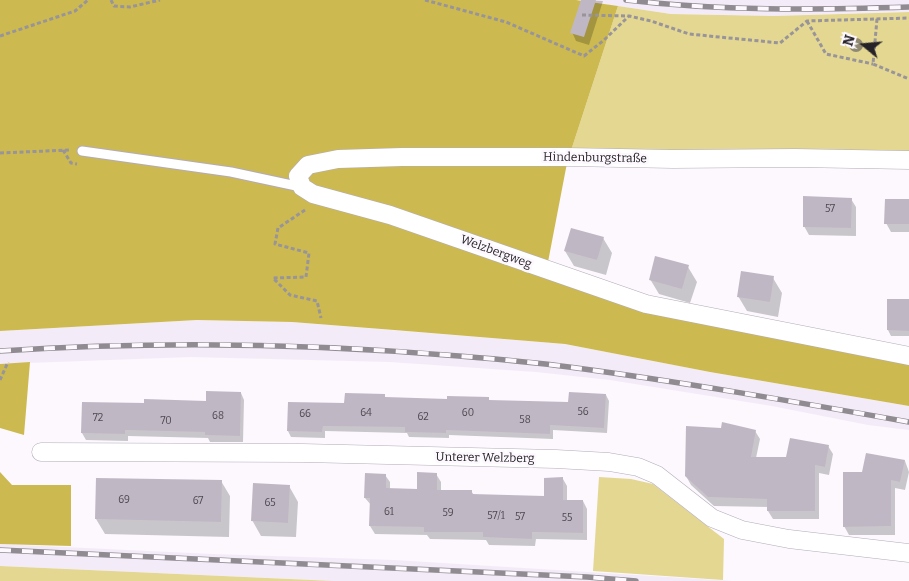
<!DOCTYPE html>
<html>
<head>
<meta charset="utf-8">
<style>
	body { margin:0 }
	#map { position:relative; width:909px; height:581px; overflow:hidden; background:#fcf8fe; font-family:Bitter,serif }
	canvas { display:block }
	.north { position:absolute; left:839px; top:20px; width:50px; height:50px; -webkit-text-stroke:4px #fcf8fe; paint-order:stroke; rotate:287deg; font-size:14px; font-weight:700; line-height:20px; text-align:center; color:#262328 }
	.north::after { content:''; display:block; margin:auto; width:18px; height:22px; background:#262328; clip-path:polygon(50% 0,100% 100%,50% 72%,0 100%) }
</style>
</head>
<body>
<div id="map">
<canvas width="909" height="581"></canvas>
<div class="north">N</div>
</div>
<script>
const ctx = document.querySelector('canvas').getContext('2d');
ctx.lineJoin = 'round';
function fill(path, color) { ctx.fillStyle = color; ctx.fill(path, 'evenodd'); }
function stroke(path, color, width, dash) { ctx.strokeStyle = color; ctx.lineWidth = width; ctx.lineCap = dash ? 'butt' : 'round'; ctx.setLineDash(dash || []); ctx.stroke(path); }
function label(font, color, halo, rows, align = 'center') {
  ctx.font = font + ' Bitter,serif'; ctx.lineWidth = 5; ctx.setLineDash([]); ctx.textBaseline = 'middle'; ctx.strokeStyle = halo; ctx.fillStyle = color; for (const [text, x, y, turn = 0] of rows) {
    ctx.save(); ctx.translate(x, y); ctx.rotate((+turn || 0) * Math.PI / 180); ctx.textAlign = isNaN(turn) ? turn : align; if (halo) ctx.strokeText(text, 0, 0); ctx.fillText(text, 0, 0); ctx.restore();
  }
}
fill(new Path2D(`
	M576,0h333v12l-135,4 -103,-2z
	M197,320l95,2 273,22 145,28 199,34v24l-41,-5 -96,-19 -162,-26 -74,-8 -146,-10 -199,-5 -191,7v-33z
	M0,544l212,10 182,6 339,21h-399l-334,-15z`), '#f4ebf8');
fill(new Path2D(`
	M618,6l53,8 103,2 135,-4v157l-342,-6z
	M599,477l32,2 22,5 71,55 -1,41 -130,-9z
	M0,566l334,15h-334z`), '#e3d791');
fill(new Path2D(`
	M0,0h576l42,6 -51,157 -19,99 96,49 265,54v41l-199,-34 -145,-28 -171,-14 -102,-8 -95,-2 -197,11z
	M30,362l-6,73 -24,-7v-64z
	M0,472l12,13h59v61l-71,-2z`), '#ccba50');
fill(new Path2D(`
	M583,0l20,1 -14,44 -13,-4 -4,-9z
	M851,199l5,8v29l-47,-1 -5,-9z
	M909,200v32h-18l-5,-9z
	M603,238l9,15 -6,22 -32,-9 -9,-15z
	M688,267l9,15 -7,21 -31,-9 -9,-15z
	M773,278l9,15 -4,24 -31,-6 -9,-15z
	M909,300v36h-18l-3,-6z
	M241,393l3,7 -1,42h-33l-2,-4 -80,-2v5l-42,-1 -4,-7 1,-30 63,1 61,-2z
	M606,395l3,6 -2,32 -54,-3v9l-104,-4v3l-40,-1 -2,-4 -82,-2v7l-34,-1 -3,-6 1,-28 57,1 38,-8 2,2 62,2 40,-2 2,4 79,1z
	M755,431l5,8 -4,19h31l41,-12 5,8 -4,21 -10,-2v46h-46l-5,-8v-4l-54,-1 -23,-21 -5,-9z
	M905,461l4,11 -4,18 -10,-2v47h-46l-5,-9 19,-53z
	M436,474l5,8v9h30l3,4 72,2 17,-18 4,7v15h16l4,8v31l-51,-1 -1,7 -46,-1 -3,-5 -56,-1 -3,-4 -52,-1 -5,-8 1,-21 -6,-7 20,-23 5,7v7l28,1z
	M97,480l124,1 9,15 -1,41 -124,-3 -9,-15z
	M289,486l9,16 -2,35 -35,-1 -9,-16z`), '#0003');
fill(new Path2D(`
	M581,0h15l-12,37 -14,-4z
	M803,196l49,2 -1,30 -48,-1z
	M885,199h24v25h-25z
	M571,228l33,9 -7,23 -33,-9z
	M655,256l34,9 -7,24 -33,-9z
	M741,271l33,5 -4,26 -33,-5z
	M887,299h22v32l-22,-1z
	M206,391l35,1 -1,44 -35,-1v-3l-80,-2v4l-44,-1 1,-31 62,1v-4l62,2z
	M569,392l37,2 -2,34 -54,-3v9l-104,-4v3l-41,-1v-5l-82,-1 -1,6 -35,-1 1,-29 56,1 1,-10 40,1v3l62,2v-3l42,1v3l79,2z
	M722,422l34,8 -5,27h35l4,-19 39,7 -4,22 -10,-2v46h-48v-12l-59,-2 -23,-21 1,-50 35,2z
	M866,453l39,7 -5,22 -9,-2v46l-48,1v-55h19z
	M417,472l20,1v17h35v4l72,2v-18l19,-1v23h20v33l-51,-1v7l-49,-2v-5h-59v-5l-55,-1 1,-28h-6l1,-25 21,1v14l31,1z
	M96,478l126,2 -1,42 -126,-3z
	M253,483l37,2 -2,38 -37,-2z`), '#c0b7c5');
const service = new Path2D(`
	M82,151l149,21 70,15`);
const minor = new Path2D(`
	M909,160l-114,-2 -122,1 -106,-2h-165l-64,2 -30,6 -10,11 4,11 11,7 77,21 256,89 263,52
	M41,452l262,1 253,6 53,3 29,5 19,8 55,43 30,12 47,9 120,14`);
stroke(service, '#b4abb8', 11);
stroke(minor, '#b4abb8', 19);
stroke(new Path2D(`
	M111,0l3,6 16,1 30,-7
	M425,0l81,22 78,34 20,-16 25,-24
	M582,15l47,1 22,5 38,13 91,9 27,-22 102,-3
	M877,19l-4,45 36,15
	M807,21l19,33 47,10
	M0,36l75,-25 13,-11
	M63,150l8,13 6,1
	M0,153l69,-3
	M305,210l-27,18 -3,16 34,9 -3,24 -33,1 17,17 27,6 4,17
	M0,380l8,-18`), '#98949a', 3, [4, 2.5]);
stroke(service, '#fff', 9);
stroke(minor, '#fff', 18);
const rail = new Path2D(`
	M626,0c94,11 188,10 283,7
	M0,351c153,-10 306,-8 459,5 37,3 73,6 110,11 114,15 227,35 340,55
	M0,550l587,27 49,4`);
stroke(rail, '#8f8b91', 5.5);
stroke(rail, '#fcf8fe', 4, [11]);
ctx.fillStyle = '#908972';
for (const [x, y] of [
	[856,45]
]) { ctx.beginPath(); ctx.arc(x, y, 7, 0, 2 * Math.PI); ctx.fill(); }
label('10px', '#4c484f', null, [
	["57",830,209],
	["56",583,412],
	["64",366,413],
	["60",468,413],
	["66",305,414],
	["68",218,416],
	["62",423,417],
	["72",98,418],
	["58",525,420],
	["70",166,421],
	["69",124,500],
	["67",198,501],
	["65",270,503],
	["61",389,512],
	["59",448,513],
	["57/1",496,516],
	["57",520,517],
	["55",567,518]
]);
label('12px', '#262328', '#fcf8fe', [
	["Hindenburgstraße",595,158,1],
	["Welzbergweg",496,252,20],
	["Unterer Welzberg",485,458,1]
]);
</script>
</body>
</html>
